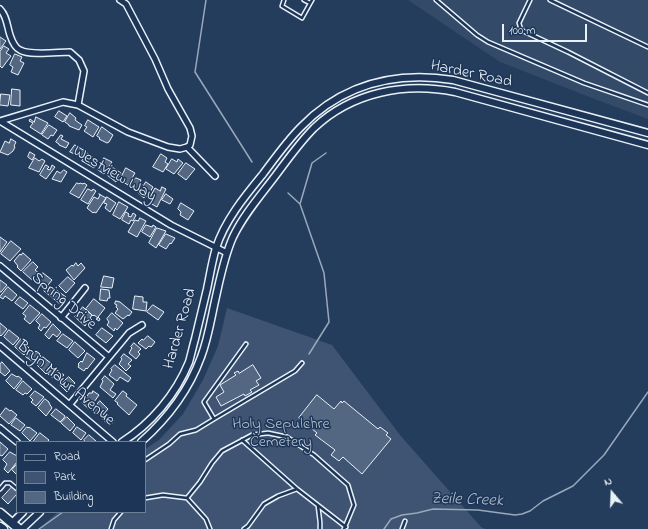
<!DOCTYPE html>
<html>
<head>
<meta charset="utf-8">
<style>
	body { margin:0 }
	#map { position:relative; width:648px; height:529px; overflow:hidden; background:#253d5d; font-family:"Indie Flower",sans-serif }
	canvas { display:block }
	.legend { position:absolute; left:16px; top:441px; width:130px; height:72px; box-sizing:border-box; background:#1d3557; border:1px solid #6e8097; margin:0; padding:5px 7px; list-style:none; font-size:12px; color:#e8f1f8 }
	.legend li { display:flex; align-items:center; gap:8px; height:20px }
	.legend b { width:20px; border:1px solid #6e8097 }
	.north { position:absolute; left:592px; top:473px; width:40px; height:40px; -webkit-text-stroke:3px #1d3557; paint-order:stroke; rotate:341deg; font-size:11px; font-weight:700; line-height:16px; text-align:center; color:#e8f1f8 }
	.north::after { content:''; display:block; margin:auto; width:14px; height:18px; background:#e8f1f8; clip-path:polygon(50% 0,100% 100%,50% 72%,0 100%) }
	.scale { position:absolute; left:502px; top:24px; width:85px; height:18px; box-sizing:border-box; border:2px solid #e8f1f8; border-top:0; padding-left:5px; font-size:12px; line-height:14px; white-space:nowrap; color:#e8f1f8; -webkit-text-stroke:3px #1d3557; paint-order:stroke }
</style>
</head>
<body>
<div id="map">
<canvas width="648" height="529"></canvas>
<ul class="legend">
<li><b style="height:5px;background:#1d3557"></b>Road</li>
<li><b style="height:11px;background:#3e5472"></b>Park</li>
<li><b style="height:11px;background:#536782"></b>Building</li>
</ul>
<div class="north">N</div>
<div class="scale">100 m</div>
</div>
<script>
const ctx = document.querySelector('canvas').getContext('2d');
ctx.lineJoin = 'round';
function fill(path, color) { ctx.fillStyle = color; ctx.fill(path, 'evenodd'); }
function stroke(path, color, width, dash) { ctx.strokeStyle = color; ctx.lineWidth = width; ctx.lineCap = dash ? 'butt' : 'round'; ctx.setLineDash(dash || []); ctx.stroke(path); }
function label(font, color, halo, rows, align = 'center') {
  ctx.font = font + ' "Indie Flower",sans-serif'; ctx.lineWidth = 3; ctx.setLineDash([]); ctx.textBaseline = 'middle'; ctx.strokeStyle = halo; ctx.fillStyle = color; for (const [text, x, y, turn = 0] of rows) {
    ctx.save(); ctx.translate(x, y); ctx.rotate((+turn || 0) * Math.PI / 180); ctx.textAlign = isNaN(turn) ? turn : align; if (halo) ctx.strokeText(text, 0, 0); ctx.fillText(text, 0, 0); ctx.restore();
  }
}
fill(new Path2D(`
	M408,0h240v119l-56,-21 -92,-36z`), '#334a68');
fill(new Path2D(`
	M227,308l105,37 68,90 81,92 4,2h-443v-3l16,-14h87v-63l14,-9 24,-26 20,-34 15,-34z`), '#3e5472');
stroke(new Path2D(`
	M206,0l-11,72 57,90
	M288,193l12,11 24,69 5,49 -20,32
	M300,204l12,-41 14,-10
	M39,529l24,-17
	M384,529l7,-10 11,-4 15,-2 16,-4 45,1 37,5 7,-1 8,-3 13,-10 30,-15 31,-31 44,-63`), '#99a8ba', 1.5);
const building = new Path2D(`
	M0,37l6,4 -6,8z
	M4,46l5,3 -3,4 5,3 -9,12 -2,-2v-14z
	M15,54l7,3 -2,4 4,2 -6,12 -7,-3 2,-5 -3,-2z
	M12,89l8,1v16l-9,-1z
	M1,94l9,1 -2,11 -8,-1z
	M59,111l8,5 -4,6 -8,-5z
	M70,113l6,5 -1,2 7,5 -3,5 -10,-4v-1l-4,-3z
	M36,117l12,6 -7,11 -11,-7 3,-4 -4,-2 1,-2 4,3z
	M88,120l11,7 -6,10 -9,-6 3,-4 -2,-1z
	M49,125l8,5 -4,6 -2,-1 -3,4 -6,-4z
	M102,127l11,8 -4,7 -2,1 -8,-4 1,-1 -3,-2z
	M61,135l2,1 -2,3 8,4 -3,5 -7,-3v-1l-3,-2z
	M11,139l5,3 -2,4 1,1 -2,4 -5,4 -8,-3 5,-11 4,2z
	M75,145l10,6 -4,6 -11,-5z
	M30,152l5,3 -3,5 -4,-3z
	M87,153l11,8 -4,7 -12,-7z
	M161,154l6,4 -2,4 3,2 -5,8 -10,-5z
	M35,158l4,3 3,-2 3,2 -6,11 -10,-4z
	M104,158l8,4 -8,12 -6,-4z
	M172,159l5,3 1,-3 5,4 -9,11 -8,-5z
	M186,163l9,6 -9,11 -8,-6z
	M46,165l3,2 -2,2 3,1 2,-5 3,2 -9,12 -6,-4z
	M112,167l9,6 -5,9 -9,-7z
	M126,168l9,5 -7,12 -5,-3 1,-2 -3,-2z
	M64,170l3,2 -6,10 -9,-3 5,-8 3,2z
	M136,178l5,2 -1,3 2,1 -4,8 -9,-6z
	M146,182l7,5 -6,10 -2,-1 -1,2 -5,-4z
	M77,183l2,1 1,-1 3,1 1,-1 3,2 -8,13 -9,-5z
	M162,187l4,2 -9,18 -7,-4 3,-5 -3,-1 5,-9 5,3z
	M88,189l4,2 1,-2 3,2 -8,13 -7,-4z
	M99,194l7,4 -10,15 -2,-1 -1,1 -6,-5 7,-11 4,2 2,-4z
	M166,194l7,5 -3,5 -8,-4z
	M107,197l9,6 -6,9 -5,-4 2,-4 -3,-1z
	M119,202l9,5 -8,12 -7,-4z
	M181,203l13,8 -6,9 -8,-5 1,-3 -3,-3z
	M126,212l3,2 -1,2 3,1 2,-4 3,2 -3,6 -2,-1 -2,4 -7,-4z
	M140,218l6,3 -9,16 -9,-5 7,-12 3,1z
	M146,225l6,2 1,-2 3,2 -6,10 -8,-5z
	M157,228l9,3 -10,17 -7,-5z
	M166,234l9,4 -4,6 -1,-1 -4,6 -7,-4z
	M0,237l7,5 -7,10z
	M11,241l10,8 -11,12 -9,-7z
	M23,253l8,7 -10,11 -4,-4 1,-1 -4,-5 6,-7 1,1z
	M33,262l5,5 -3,3 4,3 -7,7 -9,-8z
	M76,263l2,3 3,-3 4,5 -11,12 -8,-10 6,-5 1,1z
	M43,273l9,7 -8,10 -4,-4 1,-1 -4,-5z
	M104,276l10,2 -2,10 -11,-1z
	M68,277l7,6 -9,10 -7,-7z
	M0,280l7,5 -6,7h-1z
	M48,286l6,4 1,-1 11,8 -6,7 -16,-13z
	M8,287l9,8 -5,6 -7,-5 -2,3 -3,-2z
	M101,289l8,1 1,8h-2l-1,3 -7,-1z
	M135,296l8,1v5h4l-1,9 -13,-2z
	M20,297l8,6 -5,6 -8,-6z
	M94,299l11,9 -7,9 2,2 -1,2 -3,-2 2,-1 -4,-3 -1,1 -7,-7z
	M116,301l4,1 12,10 -3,4 -1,-1 -5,4 -8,-6 3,-4 -2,-2 1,-2 -2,-1z
	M30,305l10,8 -10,11 -6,-5 2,-3 -3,-2z
	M153,305l11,7 -6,8 -11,-8z
	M83,307l4,4 -2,2 2,-2 5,4 -2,3 2,2 -2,3 -2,-1 -3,4 -10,-9z
	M112,313l11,10 -6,7 -2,-2 -1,3 -7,-6 2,-3 -2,-3z
	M42,314l9,8 -5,6 -2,-1 -3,4 -3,-3 2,-3 -4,-4z
	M0,323l7,6 -6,7 -1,-1z
	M53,324l8,8 -4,5 -4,-3 -4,5 -4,-4z
	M102,328l11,8 -7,7 -10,-8z
	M9,330l10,8 -6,7 -9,-8z
	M63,334l10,7 -6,7 -10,-7z
	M148,336l7,6 -4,5 -2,-1 -3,3 -8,-6 4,-4 1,1z
	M21,339l8,9 -5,7 -9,-8z
	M75,342l10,9 -7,7 -9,-8z
	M134,343l7,6 -3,3 2,2 -4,5 -7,-6 3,-5 -1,-1z
	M31,350l4,2 1,-1 4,3 -1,1 2,1 -6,7 -9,-6z
	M87,353l8,6 -8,10 -1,-1 -2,3 -6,-4 1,-2 -1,-1 3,-3 1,1z
	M124,354l8,6 -4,4 3,2 -5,5 -7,-7 3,-5 -1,-1z
	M43,357l9,7 -1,2 1,1 -6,7 -10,-10z
	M2,362l8,9 -5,5 -5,-4v-7z
	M115,365l16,13 -3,4 -8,-5 -3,4 -8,-6 3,-5 -1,-1z
	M253,365l8,13 -5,3 3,4 -9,5 2,2 -7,4 -1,-2 -23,12 -5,-9 8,-5 -4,-7 16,-10 -2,-2 4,-2 1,2z
	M54,368l10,7 -6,7 -10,-8z
	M12,374l5,3 1,-1 4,3 -8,10 -8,-8z
	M105,376l9,8 -4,6 6,4 -3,4 -13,-11 3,-6 -1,-1z
	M69,377l6,6 -8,9 -7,-7z
	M23,381l9,8 -5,5 -2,-1 -2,2 -7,-5z
	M35,391l9,6 -8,9 -5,-4 2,-2 -3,-3z
	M93,391l6,4 -5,7 1,1 -6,6 -7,-6 7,-10h3z
	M123,391l4,3 -1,2 11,9 -8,10 -12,-11 1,-1 -3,-2z
	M317,395l17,14 7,-8 1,2 2,-2 34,28 2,-2 8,6 -2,2 5,4 -29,35 -19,-17 -4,4 -8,-6 4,-5 -20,-15 2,-2 -18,-15z
	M45,399l4,3v1l3,5 -6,8 -8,-8z
	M100,401l8,8 -6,7 -6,-3v1l-4,-3z
	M6,408l4,3 1,-1 6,5 -8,9 -9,-8z
	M56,409l9,7 -1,2 -4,4 -9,-7z
	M107,415l7,5 -4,6 -7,-6z
	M67,417l8,8 -5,6 -9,-8z
	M16,418l9,7 -5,6 -9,-6z
	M27,427l1,1 1,-1 8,6 -7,8 -8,-8z
	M77,427l9,6 -5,7 -8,-7z
	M40,433l9,7 -2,2h-14z
	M89,435l7,6v1h-11l-1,-2z
	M0,442l8,7 -6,7 -2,-1z
	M10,452l7,4v6l-9,11 -4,-4 3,-5 -4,-4z
	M17,464v11l-5,-5z
	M12,487l5,5v2l-9,10 -6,-6z`);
fill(building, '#536782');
stroke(building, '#e8f1f8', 1);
const service = new Path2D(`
	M284,0l-2,6 20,12 10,-18
	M304,0l6,3
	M436,0l41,35 11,7 96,41 64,22
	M530,0l-11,23 2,7 47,22 80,41
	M550,0l98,47
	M214,419l81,-48 7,-8
	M242,440l55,49 49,38
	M145,460l24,-16 11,-10 16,-4 18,-11 -10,-17 42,-58
	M0,489l5,-6h5l7,6
	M145,498l18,-3 24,3 19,21 4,10
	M187,498l13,-16 12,-19 10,-12 30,-16 16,-2 19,4 27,18 34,30 6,20 -10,24
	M318,506l2,16v7
	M111,529l3,-9 7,-8
	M244,529l4,-3 16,-22 14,-8 19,-7
	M402,529l3,-8`);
const minor = new Path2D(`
	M120,0l6,4 29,55 13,30 22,39 2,8 -2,9 -3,2
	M0,9c7,7 7,17 10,26 2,6 5,13 10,15 10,6 38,2 50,2l9,8 5,11 -6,34
	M0,121l171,104 56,28
	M0,121l63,-19 15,3 50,27 40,15 12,2 7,-2
	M187,147l28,29
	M0,266l109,91
	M61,318l24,-30
	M0,346l113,96
	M70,404l59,-71 13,-8
	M0,428l17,14`);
const tertiary = new Path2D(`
	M122,442c29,-18 54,-48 67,-80 2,-7 4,-16 6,-23 4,-17 8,-33 12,-50 3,-14 5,-28 9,-41 9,-28 29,-52 47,-74 12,-16 24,-33 38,-47 42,-43 93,-56 152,-47l195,53
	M141,442c27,-24 48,-52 60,-85 7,-18 10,-38 14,-56 5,-22 9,-44 18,-64 11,-23 28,-42 43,-62 12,-16 24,-33 38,-47 38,-36 91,-46 141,-36l193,53
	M12,523l11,-11
	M22,529l18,-17`);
const primary = new Path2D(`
	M0,513l19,16
	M0,527l3,2`);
stroke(service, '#e8f1f8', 5.5);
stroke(minor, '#e8f1f8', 8);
stroke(tertiary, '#e8f1f8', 9);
stroke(primary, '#e8f1f8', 11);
stroke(service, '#1d3557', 2.5);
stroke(minor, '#1d3557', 5);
stroke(tertiary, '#1d3557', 6);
stroke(primary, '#1d3557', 8);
label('16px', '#e8f1f8', '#1d3557', [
	["Harder Road",471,75,12],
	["Westview Way",114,175,31],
	["Spring Drive",63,302,40],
	["Harder Road",181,329,-74],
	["Bryn Mawr Avenue",65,384,40]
]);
label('16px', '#b5c2d0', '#1d3557', [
	["Holy Sepulchre",281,425],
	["Cemetery",281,443]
]);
label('italic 17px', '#b4c1ce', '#1d3557', [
	["Zeile Creek",467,501,2]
]);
</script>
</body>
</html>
